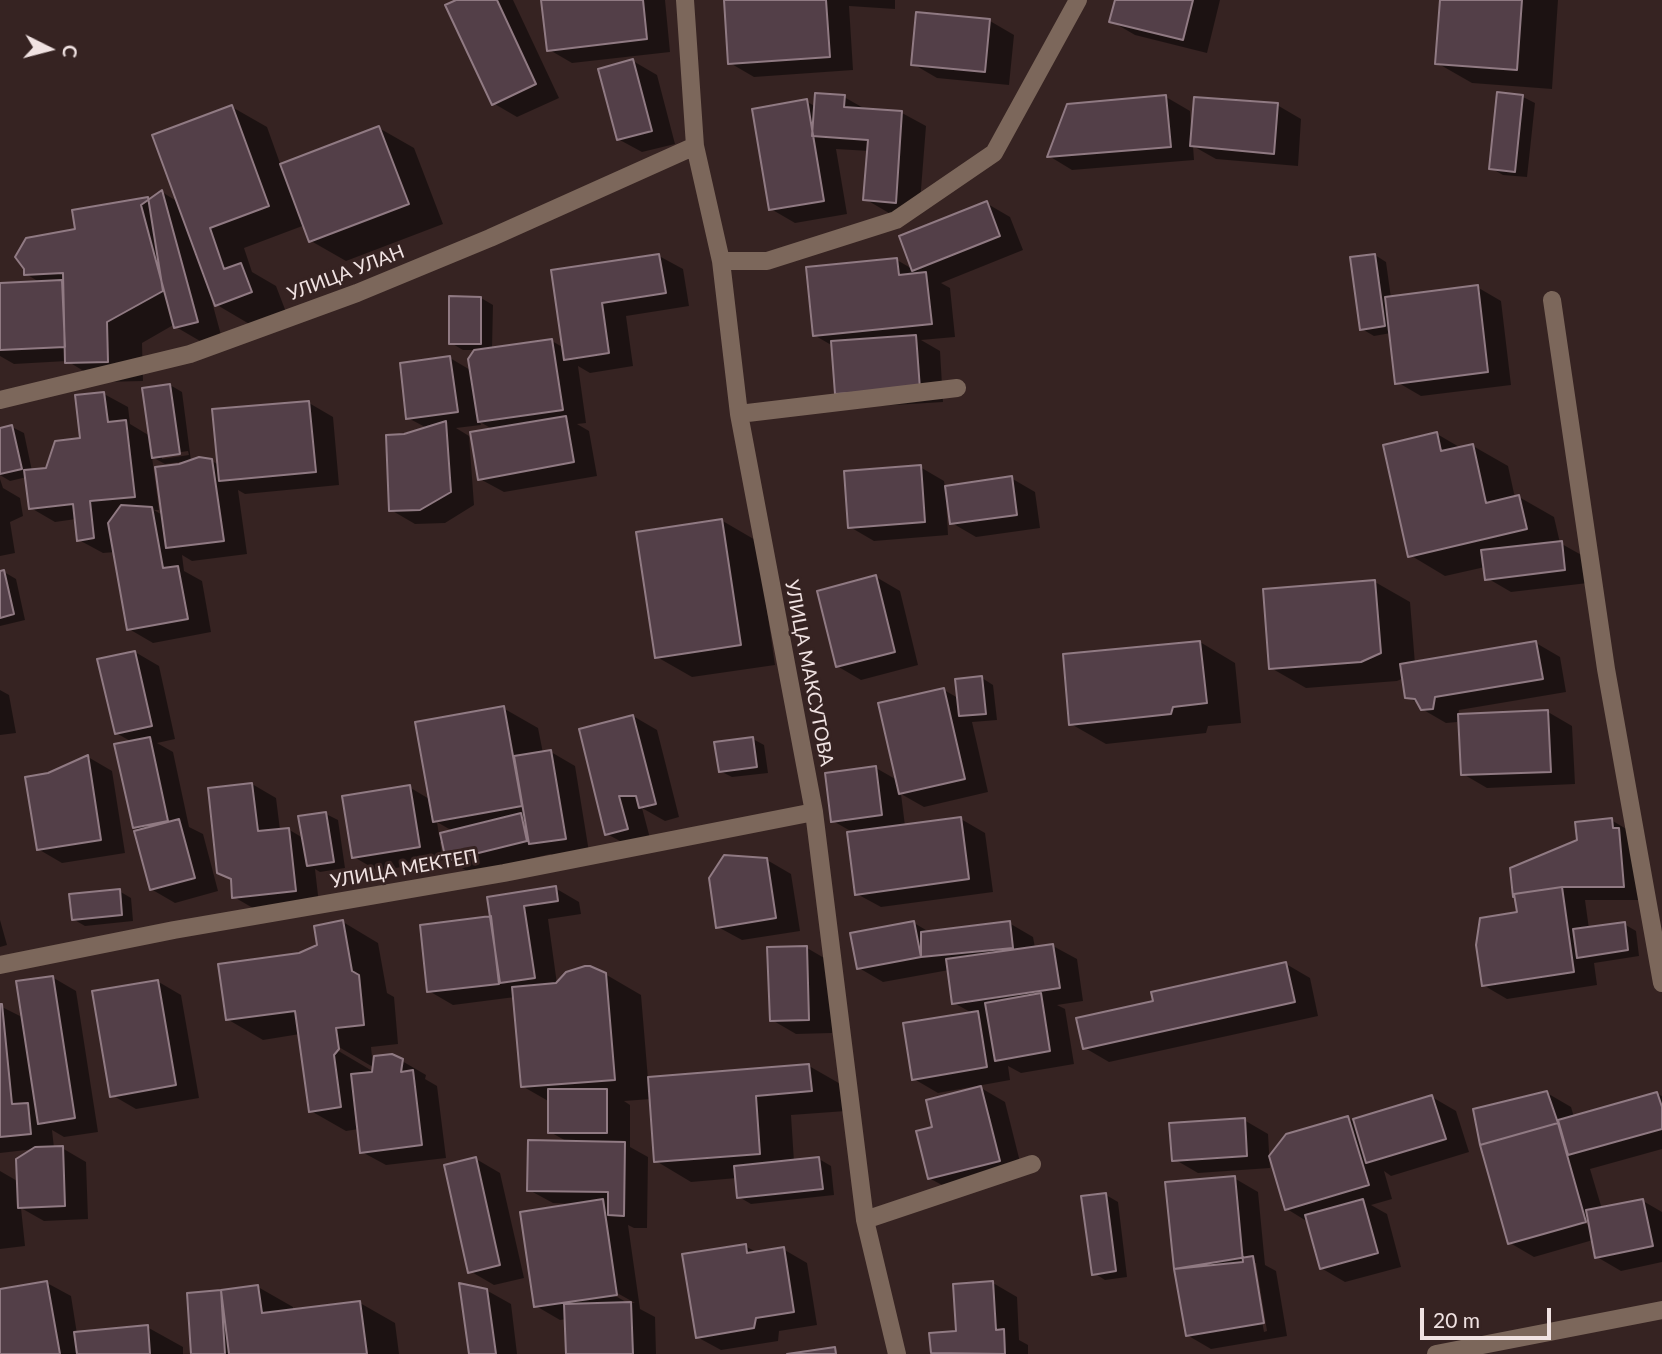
<!DOCTYPE html>
<html>
<head>
<meta charset="utf-8">
<style>
	body { margin:0 }
	#map { position:relative; width:1662px; height:1354px; overflow:hidden; background:#362322; font-family:Lato,sans-serif }
	canvas { display:block }
	.north { position:absolute; left:14px; top:14px; width:70px; height:70px; -webkit-text-stroke:5px #362322; paint-order:stroke; rotate:96deg; font-size:19px; font-weight:700; line-height:28px; text-align:center; color:#f0e2e2 }
	.north::after { content:''; display:block; margin:auto; width:24px; height:32px; background:#f0e2e2; clip-path:polygon(50% 0,100% 100%,50% 72%,0 100%) }
	.scale { position:absolute; left:1420px; top:1308px; width:131px; height:32px; box-sizing:border-box; border:4px solid #f0e2e2; border-top:0; padding-left:9px; font-size:21px; line-height:24px; white-space:nowrap; color:#f0e2e2; -webkit-text-stroke:5px #362322; paint-order:stroke }
</style>
</head>
<body>
<div id="map">
<canvas width="1662" height="1354"></canvas>
<div class="north">С</div>
<div class="scale">20 m</div>
</div>
<script>
const ctx = document.querySelector('canvas').getContext('2d');
ctx.lineJoin = 'round';
function fill(path, color) { ctx.fillStyle = color; ctx.fill(path, 'evenodd'); }
function stroke(path, color, width, dash) { ctx.strokeStyle = color; ctx.lineWidth = width; ctx.lineCap = dash ? 'butt' : 'round'; ctx.setLineDash(dash || []); ctx.stroke(path); }
function label(font, color, halo, rows, align = 'center') {
  ctx.font = font + ' Lato,sans-serif'; ctx.lineWidth = 6; ctx.setLineDash([]); ctx.textBaseline = 'middle'; ctx.strokeStyle = halo; ctx.fillStyle = color; for (const [text, x, y, turn = 0] of rows) {
    ctx.save(); ctx.translate(x, y); ctx.rotate((+turn || 0) * Math.PI / 180); ctx.textAlign = isNaN(turn) ? turn : align; if (halo) ctx.strokeText(text, 0, 0); ctx.fillText(text, 0, 0); ctx.restore();
  }
}
fill(new Path2D(`
	M460,0h53l46,98 -42,19 -24,-14z
	M543,0h122l5,52 -98,11 -24,-14z
	M726,0h169v9l-46,-3 4,64 -99,7 -24,-14z
	M1117,0h103l-13,53 -72,-18 -24,-14z
	M1442,0h116l-6,89 -80,-6 -35,-20z
	M990,21l24,14 -5,50 -72,-7 -24,-14z
	M633,61l24,14 18,69 -33,8 -24,-13z
	M1499,94l24,3 12,6 -8,74 -24,-2 -12,-7z
	M844,97l23,13 35,3 24,13 -7,89 -30,-2 -24,-14 4,-48 -33,-2 11,65 -52,9 -24,-14 35,-108 10,6z
	M1166,97l24,14 1,18 86,-24 24,14 -3,47 -82,-7 -23,-13 1,14 -122,10 -23,-14z
	M232,107l35,20 14,39 98,-38 35,20 29,76 -97,37 -35,-20 -6,-16 -61,23 8,24 24,14 10,26 -35,13 -39,-23 9,33 -21,6 -24,-14 -1,-3 -33,19 1,38 -41,1 -35,-21 -53,3 -14,-8v-71l41,-2 -15,-9 51,-43 73,-30 12,-9 16,10z
	M986,203l24,14 13,33 -82,33 9,5 5,49 -34,3 19,11 3,51 -82,5 -28,-61 -19,-11 83,-75 17,10z
	M1375,255l11,7 5,36 86,-11 24,14 10,84 -90,11 -24,-14 -6,-49 -17,3 -12,-7z
	M659,256l24,13 6,37 -63,10 7,50 -43,7 -12,-7 8,57 -9,1 12,7 8,45 -93,16 -24,-13 14,-49 -14,-8 1,3 -25,3 13,8 5,69 -29,18 -30,1 -24,-14 13,-74 23,-8 -19,-10 42,-60 22,13 -2,-11 6,-10h-13l-12,-7 30,-45 12,7 -1,44 60,-8 12,7 -11,-76z
	M170,385l12,7 9,69h21l7,4 90,-62 24,14 6,68 -94,9 -7,-4 9,64 -55,7 -10,-6 2,16 18,10 9,51 -58,11 -24,-14 -14,-77 -12,1 -24,-13 -3,-21 -21,3 -24,-14 -4,-31 -17,4 -10,-6v-46l12,-2 12,6 8,38 15,-1 35,-31 22,-45 24,13 2,17 20,12zM188,451l1,4 -27,4v-4zM152,457l13,7 23,-3v1l-24,54 -10,-6h5z
	M1437,434l24,14 12,-2 35,20 7,32 4,-1 35,20 6,26 25,14 3,26 -77,9 -24,-14 -2,-11 -40,9 -35,-21z
	M920,467l24,14 1,7 66,-10 24,14 5,36 -64,9 -24,-14 -4,-24h-2l2,36 -74,6 -24,-14z
	M0,479l3,9 17,10 3,18 -13,6 5,31 -15,3z
	M721,520l36,21 18,124 -83,12 -35,-20z
	M4,572l12,7 9,41 -25,6v-53z
	M876,577l24,14 18,74 -57,15 -24,-14z
	M1375,582l35,20 5,62 121,-21 24,14 6,35 -107,18 -2,12 -11,1 -24,-14 -2,-5 -13,-7 -3,-19 -7,3 -91,7 -35,-20z
	M1200,642l35,21 6,60 -33,3 -2,7 -100,11 -35,-20z
	M135,652l24,14 16,73 -18,4 16,9 16,75 14,7 15,57 -43,12 -24,-14 -11,-58 -6,-4 -2,-85 -16,-9z
	M982,678l11,7 4,35 -25,2 16,70 -64,15 -23,-13 4,32 56,-7 24,14 8,59 -112,15 -24,-13 -3,-61 -21,-12 43,-53 21,12 47,-90 14,8z
	M0,690l9,5 7,38 -16,2z
	M503,708l35,20 5,25 8,-1 24,14 14,86 -34,5 -5,-3 -79,19 -24,-13 -4,-18h-3l3,18 -65,11 -24,-14 55,-70 22,13zM437,822l12,7 5,3 -15,3z
	M1548,712l24,14 3,58 -88,4 -24,-14z
	M633,716l24,14 22,87 -14,4 -23,-13 9,34 -20,5 -24,-13z
	M753,739l11,6 4,28 -36,4 -12,-6z
	M88,757l24,14 13,82 -63,10 -24,-14 11,-74z
	M252,784l24,14 4,32 8,-1 15,9 23,-24 12,6 7,48 -25,4 -5,-3 4,35 -61,7 -24,-14 -2,-17z
	M1611,820l24,14 12,66h-62l4,29 35,-5 12,7 3,25 -45,7 3,22 -90,14 -24,-14 36,-71 60,-73z
	M767,860l24,14 9,57 -58,9 -24,-13z
	M555,888l24,14 2,12 -33,5 9,65 48,-10 36,21 7,84 161,-13 35,20 2,25 -55,4 3,47 25,-3 12,7 3,29 -83,9 -12,-7 -2,-19 -46,4 -35,-21 -5,-62 -27,2 6,4v42l18,10 -1,71h-13l-6,-3 12,84 15,8 1,37h-88l-1,-35 -7,1 -24,-14 35,-100v-2l-18,-1 -24,-13 39,-48 -18,-10v-30l-28,-16 -7,-89 -62,8 -24,-14 63,-73zM610,1289l25,14h-7l-20,-11z
	M119,891l12,7 2,23 -48,5 -12,-7z
	M0,920l7,25 -7,2z
	M343,922l35,21 9,50 7,4 4,47 -27,3 2,20 -41,-24 -2,3 44,26 28,-11 24,14 -1,4 12,7 9,72 -60,7 -24,-13 -3,-23 -13,2 -35,-20 -11,-77 -37,6 -36,-21 72,-65 20,-8z
	M914,923l17,10 78,-10 24,14 2,11 18,-2 24,13 6,42 -26,4 8,4 9,55 -53,9 -13,-7 2,14 -72,13 -24,-14 58,-66 -18,-10 -5,-33 -66,12 -24,-14z
	M807,948l24,14 1,71 -36,1 -24,-14z
	M1286,964l24,14 8,38 -209,46 -24,-14 70,-45z
	M52,977l24,14 22,141 -34,5 -12,-7 2,18h8l24,14 2,57 -44,2 -23,-13 4,38 -25,3v-78l19,11 16,-33 -35,4v-147l24,12z
	M157,981l24,14 18,103 -63,11 -24,-14z
	M981,1088l24,14 18,72 -70,17 -24,-13 5,-49z
	M1547,1093l24,14 3,10 83,-23 5,2v53l-72,20 12,40 41,-8 19,11v50l-41,9 -24,-14 -4,-17 -59,17 -24,-14zM1579,1216l11,6v4l-12,-7z
	M1432,1097l24,14 13,41 -78,24 -7,-5 8,28 -21,6 16,9 14,53 -56,15 -24,-14 -13,-46 -21,-13 61,-91 5,3z
	M1244,1120l24,14 2,34 -72,5 -24,-14z
	M476,1159l24,14 24,105 -30,7 -24,-14z
	M1234,1178l24,14 7,73 11,6 11,65 -76,13 -24,-14zM1252,1263h4l11,68 -3,1z
	M1106,1195l12,7 9,75 -22,3 -11,-7z
	M745,1246l13,7 25,-4 24,14 10,62 -38,6 -1,10 -57,9 -24,-13z
	M47,1283l24,13 6,38 70,-7 36,20v7h-183v-63z
	M993,1283l24,14 2,43 9,5v9h-93l-3,-2 26,-19z
	M258,1287l35,20v4l67,-8 35,20 4,31h-206l28,-62 2,2z
	M486,1290l25,14 6,50h-47z`), '#0007');
const building = new Path2D(`
	M456,0h41l39,84 -44,21 -47,-100z
	M541,0h102l4,39 -100,12z
	M724,0h102l4,57 -102,7z
	M1115,0h78l-10,40 -74,-18z
	M1440,0h82l-5,70 -82,-6z
	M916,12l74,7 -5,53 -74,-7z
	M633,59l19,72 -35,9 -19,-71z
	M1497,92l26,3 -8,77 -26,-3z
	M815,93l30,2 -1,12 58,4 -6,92 -33,-3 5,-60 -56,-4z
	M1166,95l5,52 -124,10 20,-53z
	M1194,97l84,6 -4,51 -84,-8z
	M807,99l17,102 -55,9 -17,-101z
	M232,105l37,101 -59,22 14,41 17,-6 11,29 -37,14 -63,-171z
	M379,126l30,78 -100,38 -29,-78z
	M162,190l36,132 -24,6 -33,-123z
	M148,197l15,94 -56,31 1,40 -43,1 -2,-90 -39,2v-6l-9,-12 11,-19 49,-9 -3,-19z
	M987,201l13,35 -88,35 -13,-35z
	M659,254l7,39 -64,10 7,50 -45,7 -13,-90z
	M1375,254l10,72 -25,4 -10,-73z
	M897,258l2,17 27,-3 6,52 -119,12 -7,-69z
	M62,280l3,67 -65,3v-67z
	M1478,285l10,87 -93,12 -10,-87z
	M449,296l32,1v47h-32z
	M916,335l4,54 -85,5 -4,-53z
	M552,339l11,71 -85,12 -10,-63 6,-9z
	M450,356l8,56 -52,7 -6,-56z
	M170,384l10,70 -28,4 -10,-70z
	M104,392l4,30 18,-2 9,77 -45,4 4,37 -17,3 -4,-37 -44,5 -5,-39 22,-2 9,-27 25,-3 -5,-43z
	M309,401l7,71 -97,9 -7,-72z
	M566,416l8,46 -96,18 -8,-48z
	M446,421l5,71 -31,18 -31,1 -3,-76 18,-1z
	M12,425l10,44 -22,5v-46z
	M1437,432l4,19 32,-7 13,59 33,-8 8,34 -119,28 -25,-112z
	M199,457l13,2 12,82 -58,7 -11,-81 24,-3z
	M921,465l4,57 -77,6 -4,-57z
	M1012,476l5,39 -67,9 -5,-38z
	M121,505l31,2 11,61 15,-2 10,53 -61,11 -19,-107z
	M722,519l19,126 -86,13 -19,-126z
	M1562,541l3,29 -80,10 -4,-30z
	M4,570l10,44 -14,4v-47z
	M876,575l19,77 -59,15 -19,-76z
	M1375,580l6,73 -20,9 -92,7 -6,-80z
	M1200,641l7,62 -34,4 -2,7 -102,11 -6,-71z
	M1536,641l7,38 -108,18 -2,12 -12,1 -6,-11 -10,-1 -5,-34z
	M135,651l17,75 -37,8 -18,-75z
	M982,676l4,38 -27,2 -4,-37z
	M944,688l21,91 -66,15 -21,-91z
	M504,706l18,100 -89,16 -18,-100z
	M1548,710l3,62 -90,3 -3,-61z
	M633,715l23,89 -17,4 -3,-12h-17l9,33 -23,6 -26,-106z
	M150,737l18,84 -35,7 -19,-84z
	M753,737l4,30 -38,5 -5,-30z
	M551,750l15,89 -37,5 -15,-88z
	M88,755l13,85 -64,10 -12,-73 23,-4z
	M876,766l6,49 -51,7 -6,-49z
	M252,783l6,48 31,-3 7,63 -64,7 -1,-19 -14,-6 -9,-85z
	M410,785l10,62 -68,11 -10,-62z
	M326,812l8,50 -27,4 -9,-50z
	M521,813l6,28 -81,20 -6,-28z
	M961,817l8,62 -114,16 -8,-63z
	M1612,818l1,10h6l5,59h-62l-48,7 -1,3 -3,-29 67,-28 -2,-18z
	M179,819l16,59 -45,12 -16,-59z
	M724,855l43,3 9,60 -60,10 -7,-50z
	M556,886l2,15 -34,5 11,72 -35,5 -13,-86z
	M1562,887l12,85 -92,14 -6,-41 4,-27 37,-6 -3,-18z
	M120,889l2,26 -50,5 -3,-26z
	M491,916l8,68 -72,8 -7,-67z
	M343,920l9,51 7,4 5,50 -28,3 3,21 -5,6 7,52 -32,5 -14,-101 -69,9 -8,-56 81,-11 18,-8 -3,-19z
	M914,921l7,36 -64,12 -7,-36z
	M1010,921l3,27 -92,9v-25z
	M1625,922l3,28 -51,8 -4,-29z
	M1053,944l7,44 -108,16 -6,-45z
	M807,946l2,74 -39,1 -3,-74z
	M1286,962l9,40 -212,47 -7,-31 77,-17 -2,-9z
	M585,966h5l16,7 9,107 -94,7 -9,-100 44,-4 10,-11z
	M53,976l22,142 -37,6 -22,-143z
	M158,980l18,105 -66,12 -18,-106z
	M1041,993l9,58 -55,10 -10,-58z
	M0,1004h2l10,100 16,-1 3,31 -31,3z
	M978,1011l9,56 -75,13 -9,-57z
	M392,1054l11,5 -2,13 12,-2 9,75 -62,8 -9,-79 21,-2 2,-16z
	M809,1064l3,27 -56,5 4,58 -106,8 -6,-85z
	M981,1086l19,75 -72,18 -12,-48 16,-4 -6,-27z
	M548,1089h59v44h-59z
	M1547,1091l11,32 -78,22 -7,-36z
	M1657,1092l5,15v22l-94,26 -10,-35z
	M1432,1095l14,44 -80,24 -13,-44z
	M1348,1116l21,69 -84,25 -16,-54 17,-22z
	M1245,1118l2,38 -75,5 -3,-38z
	M1558,1123l28,99 -78,22 -28,-99z
	M528,1140l97,2 -1,74 -16,-1v-23l-81,-1z
	M63,1146l2,60 -47,2 -2,-49 19,-12z
	M476,1157l24,108 -32,8 -24,-108z
	M819,1157l4,32 -86,9 -3,-32z
	M1235,1176l8,86 -69,7 -9,-87z
	M1106,1193l10,78 -24,4 -11,-79z
	M603,1199l14,96 -83,12 -14,-95z
	M1363,1199l15,54 -58,16 -15,-54z
	M1643,1199l10,47 -58,12 -9,-48z
	M746,1244l1,9 37,-6 10,65 -38,6 -2,10 -58,10 -14,-84z
	M1253,1256l11,67 -78,13 -12,-67z
	M47,1281l13,73h-60v-65z
	M993,1281l3,49 8,-1 1,25 -74,-1 -2,-20 27,-2 -3,-47z
	M459,1283l28,6 9,65h-27z
	M258,1285l4,28 98,-12 7,53h-138l-8,-64z
	M221,1290l4,64h-34l-4,-61z
	M631,1302l2,52h-67l-2,-50z
	M148,1325l2,29h-73l-3,-22z
	M835,1347l1,7h-49z`);
fill(building, '#533f48');
stroke(building, '#907a83', 2);
stroke(new Path2D(`
	M685,0l10,146 26,115 18,153 75,398 51,408 32,134
	M721,261h46l129,-41 98,-67 84,-153
	M1552,300l54,369 56,314
	M0,400l190,-46 167,-61 133,-55 205,-92
	M739,414l218,-26
	M0,965l174,-35 330,-57 310,-61
	M865,1220l167,-56
	M1436,1354l226,-44`), '#7c675b', 18);
label('19px', '#f0e2e2', '#362322', [
	["УЛИЦА УЛАН",346,273,-21],
	["УЛИЦА МАКСУТОВА",809,673,79],
	["УЛИЦА МЕКТЕП",404,869,-10]
]);
</script>
</body>
</html>
